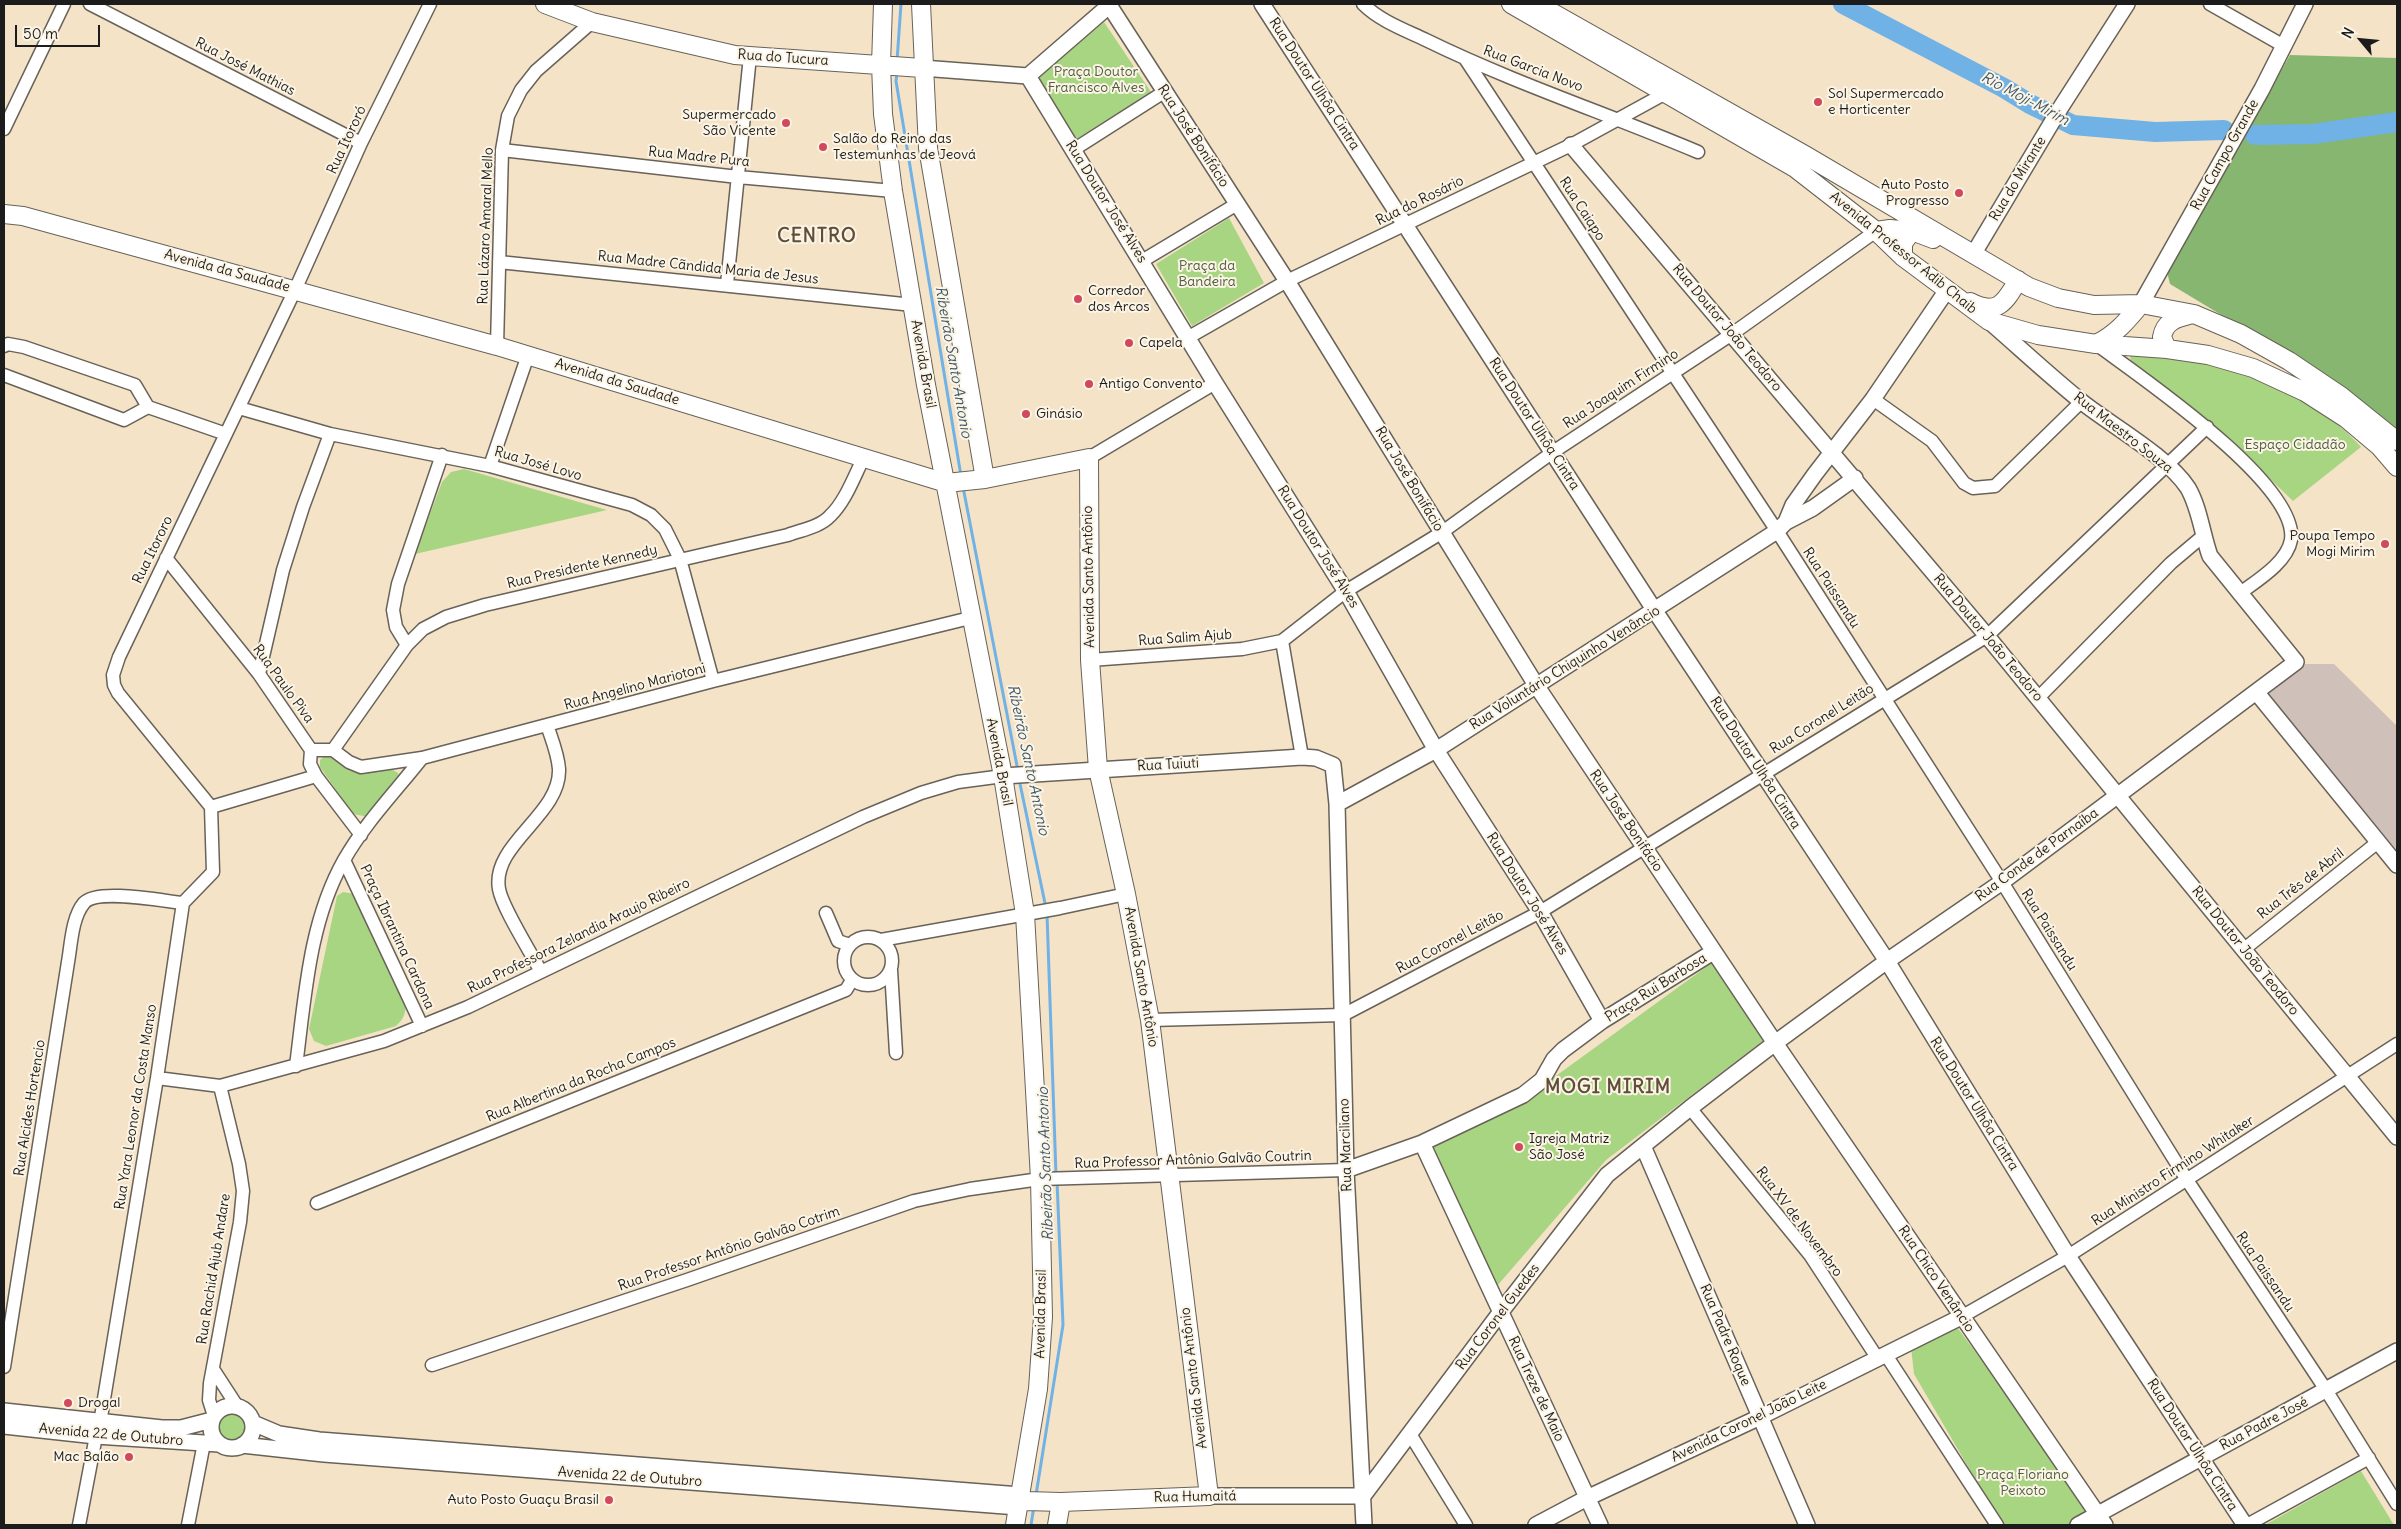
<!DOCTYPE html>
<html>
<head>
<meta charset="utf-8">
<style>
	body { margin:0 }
	#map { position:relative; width:2401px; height:1529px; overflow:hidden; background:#f5e3c8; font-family:Delius,sans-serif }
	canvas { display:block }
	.frame { position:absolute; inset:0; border:5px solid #1c1c1c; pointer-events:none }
	.north { position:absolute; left:2336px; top:15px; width:50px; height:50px; -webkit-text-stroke:4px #fcf5e5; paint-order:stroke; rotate:298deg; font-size:14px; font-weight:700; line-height:20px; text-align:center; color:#1c1c1c }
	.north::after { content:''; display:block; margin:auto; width:18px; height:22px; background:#1c1c1c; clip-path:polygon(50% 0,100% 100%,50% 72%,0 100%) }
	.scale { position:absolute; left:15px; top:25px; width:85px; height:22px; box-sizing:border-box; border:2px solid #1c1c1c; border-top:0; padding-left:6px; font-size:15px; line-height:18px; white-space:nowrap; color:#1c1c1c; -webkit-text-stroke:4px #fcf5e5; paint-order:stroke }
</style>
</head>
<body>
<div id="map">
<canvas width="2401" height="1529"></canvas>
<div class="frame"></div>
<div class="north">N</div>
<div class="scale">50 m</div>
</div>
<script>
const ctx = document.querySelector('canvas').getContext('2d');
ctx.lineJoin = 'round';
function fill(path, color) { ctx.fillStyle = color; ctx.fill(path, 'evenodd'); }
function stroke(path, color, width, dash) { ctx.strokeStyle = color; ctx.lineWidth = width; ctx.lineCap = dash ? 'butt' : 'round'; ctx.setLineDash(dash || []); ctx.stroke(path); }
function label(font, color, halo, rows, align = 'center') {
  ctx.font = font + ' Delius,sans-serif'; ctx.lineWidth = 4; ctx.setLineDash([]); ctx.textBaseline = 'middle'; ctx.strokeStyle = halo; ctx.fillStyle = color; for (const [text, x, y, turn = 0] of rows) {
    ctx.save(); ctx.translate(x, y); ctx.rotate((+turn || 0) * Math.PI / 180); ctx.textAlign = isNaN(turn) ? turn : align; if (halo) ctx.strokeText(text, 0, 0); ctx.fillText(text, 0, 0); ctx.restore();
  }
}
fill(new Path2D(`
	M2302,664h32l63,62v125l-134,-156z`), '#cfc0ba');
fill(new Path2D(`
	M1104,22l47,70 -75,47 -37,-61z
	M1229,218l35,65 -72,43 -36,-62z
	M2130,355c21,2 43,4 64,7 59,10 128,40 167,85l-68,54 -79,-76 -83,-61z
	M464,469l143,41 -192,44 27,-72 9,-10z
	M328,753c24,16 33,26 62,15l8,5 1,3 -30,41 -16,-3 -33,-47v-7z
	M343,892l11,2 52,108c0,10 -2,17 -10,24l-70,20 -12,-5 -5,-12 28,-133z
	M1713,962l51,78 -158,120 -109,126 -64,-139 109,-61z
	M1957,1327l136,185 -22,13h-69l-88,-151 -3,-27z
	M217 1427a16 16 0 1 1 32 0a16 16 0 1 1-32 0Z
	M2361,1471l33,54h-129z`), '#a8d582');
fill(new Path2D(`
	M2290,55l107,3v373l-164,-109 -63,-38 -3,-12z`), '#86b670');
stroke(new Path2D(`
	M897,61l4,-57
	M897,73l-1,8 65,395
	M963,487l55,284
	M1019,779l27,129
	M1047,914l9,261
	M1036,1495l27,-170 -6,-144
	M1031,1525l3,-19`), '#70b2e5', 3);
stroke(new Path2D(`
	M1843,4l161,84 26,16 43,21 82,7 69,-2
	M2255,135l58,-1 84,-12`), '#70b2e5', 20);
const minor = new Path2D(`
	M90,4l271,139
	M1363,4c17,17 42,26 63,36 88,43 182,74 272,112
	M2210,4l74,42
	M1466,60l311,471 225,351 185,298 139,210 71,114
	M4,129l60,-125
	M502,150l236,27 155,14
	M1073,150l91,-58
	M1142,261l95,-57
	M499,262l414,43
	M727,284l23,-228
	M1189,337l98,-56 284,-136 93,-51
	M2096,344c43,32 203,140 195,196 -4,23 -35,41 -52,54
	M4,346l4,-2 16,3 111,38 13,22 78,27
	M497,346l5,-196 6,-34 13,-26 15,-19 56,-49
	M4,375l120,45 24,-13
	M1873,399l59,42 32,42 9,5 22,-2 87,-85
	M239,408l91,26 160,32 142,39 19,10 14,14 15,30 33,122
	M1089,458l126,-75
	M490,466l38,-111
	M166,558l93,116 52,76 -1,14 6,12 45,59
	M1282,641l20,116
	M407,645l-11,-18 -3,-17 5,-26 44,-129
	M1090,660l152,-11 40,-8 64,-50 95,-58 112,-81 179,-118 144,-103
	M259,674l24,-104 20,-63 27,-73
	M2038,698l133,-135 32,-27
	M311,750h22l16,12 12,5 61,-9 291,-77 257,-63
	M333,750l74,-105 16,-16 23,-12 39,-12 303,-70c13,-5 32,-8 42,-19 15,-14 24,-39 33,-57
	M211,807l-93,-114 -4,-8 -1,-10 6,-18 176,-367 66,-147 69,-139
	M211,807l105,-31
	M344,860l78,166
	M826,913l12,28 12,4
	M844 961a24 24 0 1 1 48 0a24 24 0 1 1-48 0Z
	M881,940l179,-32 66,-14
	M2243,950l135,-108
	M540,970c-10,-19 -38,-63 -41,-81 -8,-45 62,-74 60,-120 -1,-15 -7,-29 -12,-44
	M891,970l5,83
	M1150,1020l193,-5 197,-103 447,-276 220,-209
	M296,1066c9,-69 13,-144 48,-206 21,-37 52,-69 78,-102
	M157,1078l63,8 164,-45 84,-34 395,-190 58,-24 37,-11 45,-6
	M1690,1108l120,147 68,104
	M317,1203l529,-213 6,-10
	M1961,1317l107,-61 329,-212
	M1886,1355l111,170
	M432,1365l255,-85 227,-79 56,-12 70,-10 306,-9
	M4,1367l64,-405c3,-17 4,-45 16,-59 13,-15 79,-2 99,0
	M213,1369l24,37
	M214,1416l-5,-16 1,-17 30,-161 3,-31 -4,-27 -19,-78
	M100,1423l57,-345 26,-175 30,-31 -2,-65
	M1410,1434l56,91
	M79,1525l17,-89
	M188,1525l16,-82
	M2247,1525l122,-67`);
const tertiary = new Path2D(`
	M1262,4l393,607 232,350 181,295 177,269
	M1109,5l178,276 249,404 239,358 330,482
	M922,68l106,8
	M1028,76l187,307 133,212 88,155 104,162 62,109
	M1028,76l83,-72
	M1571,145l416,491 410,501
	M1974,253l87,-146 66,-103
	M2141,304l121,-215 43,-85
	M1786,522l27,-14 42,-30
	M2257,693l140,172
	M1003,776l299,-19 14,1 17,7 4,39 9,366 18,355
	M1337,804l99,-54 341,-219 9,-9 7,-17 22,-31 58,-75 74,-109
	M1422,1143l178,382
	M1643,1146l164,379
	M1346,1170l76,-27 101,-48 19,-15 12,-21 9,-9 39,-29 111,-69
	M211 1427a21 21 0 1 1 42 0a21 21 0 1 1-42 0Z
	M4,1411l158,17h19l31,-8
	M253,1423l26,11 40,6 701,55
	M4,1426l92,10 123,8
	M242,1445l82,9 694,53
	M1209,1496h154l137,-183 107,-138 83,-67 85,-65 112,-82 115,-79 294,-220 -86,-106c-8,-22 -10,-47 -22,-68 -21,-32 -76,-62 -106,-86 -31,-25 -61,-53 -92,-80
	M1536,1525l51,-27 173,-81 201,-100
	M2078,1525l319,-174`);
const secondary = new Path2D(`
	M545,4l47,18 143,33 187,13
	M883,4l-2,61 2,49 10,77 33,194 77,391 22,138 15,265 3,138 -5,72 -23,136
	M921,4l7,144 57,331
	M1511,4l284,164 81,63 27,26 86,64 49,14 58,9 71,5 41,6 45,13 52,24 42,27 32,27 18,21
	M1537,4l268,151 224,132 29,11 36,7 47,-1 53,10 47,20 48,27 52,35 56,45
	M4,214l19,2 474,130 449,137 39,-4 104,-21 1,202 8,109 28,125 24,126 59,476 -148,6 -35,-1 -6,-6
	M1876,231l14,-2 22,2
	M1903,257v-14l9,-12 21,8
	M1970,302c27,14 35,1 48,-22
	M2096,344c19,-9 31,-23 45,-40
	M2167,349l-5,-12c3,-17 16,-19 31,-23
	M1057,1525l4,-23`);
stroke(minor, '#686258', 15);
stroke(tertiary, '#686258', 18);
stroke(secondary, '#686258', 20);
stroke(minor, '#fff', 12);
stroke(tertiary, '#fff', 15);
stroke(secondary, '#fff', 18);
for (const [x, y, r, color] of [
	[1818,102,5,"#d1495b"],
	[786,123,5,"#d1495b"],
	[823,147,5,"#d1495b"],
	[1959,193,5,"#d1495b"],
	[1078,299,5,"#d1495b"],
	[1129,343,5,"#d1495b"],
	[1089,384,5,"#d1495b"],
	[1026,414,5,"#d1495b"],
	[2385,544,5,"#d1495b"],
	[1519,1147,5,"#d1495b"],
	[68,1403,5,"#d1495b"],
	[129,1457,5,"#d1495b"],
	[609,1500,5,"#d1495b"]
]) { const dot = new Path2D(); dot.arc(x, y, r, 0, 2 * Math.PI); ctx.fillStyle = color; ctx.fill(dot); stroke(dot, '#fcf5e5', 2); }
label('14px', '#1c1c1c', '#fcf5e5', [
	["Rua do Tucura",783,58,4],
	["Rua José Mathias",245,67,27],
	["Rua Garcia Novo",1533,69,21],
	["Rua Doutor Ulhôa Cintra",1314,84,57],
	["Rua José Bonifácio",1193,136,57],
	["Rua Itororó",347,140,-65],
	["Rua Campo Grande",2225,155,-61],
	["Rua Madre Pura",699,157,6],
	["Rua do Mirante",2018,179,-59],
	["Rua do Rosário",1420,201,-26],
	["Rua Doutor José Alves",1106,202,58],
	["Rua Caiapo",1582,209,57],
	["Rua Lázaro Amaral Mello",486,226,-88],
	["Avenida Professor Adib Chaib",1903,253,39],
	["Rua Madre Cãndida Maria de Jesus",708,268,6],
	["Avenida da Saudade",227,271,15],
	["Rua Doutor João Teodoro",1727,328,50],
	["Avenida Brasil",923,364,80],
	["Avenida da Saudade",617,382,17],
	["Rua Joaquim Firmino",1621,389,-33],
	["Rua Doutor Ulhôa Cintra",1534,424,57],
	["Rua Maestro Souza",2123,433,38],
	["Rua José Lovo",538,464,16],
	["Rua José Bonifácio",1409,479,59],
	["Rua Doutor José Alves",1318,547,58],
	["Rua Itororo",153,550,-64],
	["Rua Presidente Kennedy",582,567,-13],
	["Avenida Santo Antônio",1089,577,-91],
	["Rua Paissandu",1831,588,57],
	["Rua Salim Ajub",1185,638,-4],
	["Rua Doutor João Teodoro",1988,638,50],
	["Rua Voluntário Chiquinho Venâncio",1565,668,-32],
	["Rua Paulo Piva",283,684,54],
	["Rua Angelino Mariotoni",635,687,-15],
	["Rua Coronel Leitão",1822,719,-32],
	["Avenida Brasil",999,762,79],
	["Rua Doutor Ulhôa Cintra",1755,763,57],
	["Rua Tuiuti",1168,765,-3],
	["Rua José Bonifácio",1626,821,56],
	["Rua Conde de Parnaíba",2037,855,-36],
	["Rua Três de Abril",2301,884,-38],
	["Rua Doutor José Alves",1527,894,58],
	["Rua Paissandu",2049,930,58],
	["Rua Professora Zelandia Araujo Ribeiro",579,936,-26],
	["Praça Ibrantina Cardona",397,937,65],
	["Rua Coronel Leitão",1450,942,-28],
	["Rua Doutor João Teodoro",2245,951,51],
	["Avenida Santo Antônio",1141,977,80],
	["Praça Rui Barbosa",1656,988,-32],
	["Rua Albertina da Rocha Campos",581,1080,-22],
	["Rua Doutor Ulhôa Cintra",1974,1104,58],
	["Rua Yara Leonor da Costa Manso",136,1107,-81],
	["Rua Alcides Hortencio",30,1108,-81],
	["Rua Marciliano",1346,1145,-92],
	["Rua Professor Antônio Galvão Coutrin",1193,1160,-2],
	["Rua Ministro Firmino Whitaker",2173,1171,-33],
	["Rua XV de Novembro",1799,1222,53],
	["Rua Professor Antônio Galvão Cotrim",729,1249,-19],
	["Rua Rachid Ajub Andare",214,1269,-81],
	["Rua Paissandu",2265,1272,56],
	["Rua Chico Venâncio",1936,1279,56],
	["Avenida Brasil",1041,1314,-89],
	["Rua Coronel Guedes",1498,1317,-53],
	["Rua Padre Roque",1725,1335,67],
	["Avenida Santo Antônio",1194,1378,-97],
	["Rua Treze de Maio",1536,1389,65],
	["Avenida Coronel João Leite",1749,1421,-26],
	["Rua Padre José",2264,1424,-28],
	["Avenida 22 de Outubro",111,1435,5],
	["Rua Doutor Ulhôa Cintra",2192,1445,57],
	["Avenida 22 de Outubro",630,1477,4],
	["Rua Humaitá",1195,1497,-1]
]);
label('14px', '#4d5d40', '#fcf5e5', [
	["Praça Doutor",1096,72],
	["Francisco Alves",1096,88],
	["Praça da",1207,266],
	["Bandeira",1207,282],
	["Espaço Cidadão",2295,445],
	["Praça Floriano",2023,1475],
	["Peixoto",2023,1491]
]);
label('14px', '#1c1c1c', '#fcf5e5', [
	["Sol Supermercado",1828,94],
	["e Horticenter",1828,110],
	["Supermercado",776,115,"right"],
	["São Vicente",776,131,"right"],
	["Salão do Reino das",833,139],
	["Testemunhas de Jeová",833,155],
	["Auto Posto",1949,185,"right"],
	["Progresso",1949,201,"right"],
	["Corredor",1088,291],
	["dos Arcos",1088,307],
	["Capela",1139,343],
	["Antigo Convento",1099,384],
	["Ginásio",1036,414],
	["Poupa Tempo",2375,536,"right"],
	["Mogi Mirim",2375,552,"right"],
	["Igreja Matriz",1529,1139],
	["São José",1529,1155],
	["Drogal",78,1403],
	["Mac Balão",119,1457,"right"],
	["Auto Posto Guaçu Brasil",599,1500,"right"]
], 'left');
label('italic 15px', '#3e586c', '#fcf5e5', [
	["Rio Moji-Mirim",2025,99,28],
	["Ribeirão Santo Antonio",953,362,80],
	["Ribeirão Santo Antonio",1028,760,78],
	["Ribeirão Santo Antonio",1046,1164,-92]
]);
ctx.letterSpacing = '1px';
label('bold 19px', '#604e3b', '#fcf5e5', [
	["CENTRO",817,237],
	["MOGI MIRIM",1608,1088]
]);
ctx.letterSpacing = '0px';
</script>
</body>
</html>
